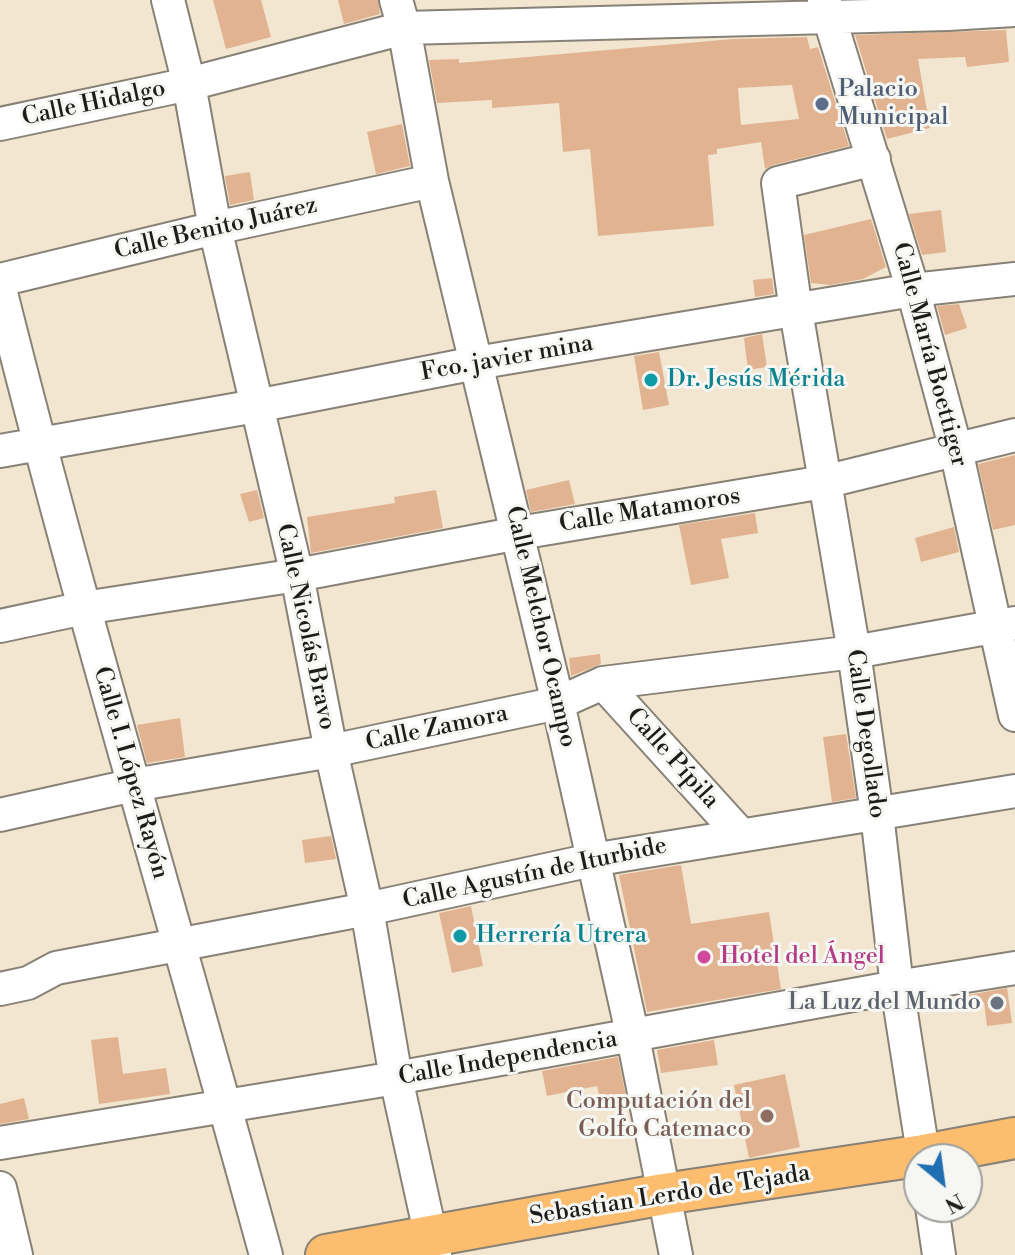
<!DOCTYPE html>
<html>
<head>
<meta charset="utf-8">
<style>
	body { margin:0 }
	#map { position:relative; width:1015px; height:1255px; overflow:hidden; background:#f2e6d1; font-family:"Libre Bodoni",serif }
	canvas { display:block }
	.north { position:absolute; left:903px; top:1143px; width:80px; height:80px; box-sizing:border-box; background:#f6f6f2; border:2px solid #9f9f9c; border-radius:50%; rotate:151deg; font-size:22px; font-weight:700; line-height:32px; text-align:center; color:#1c1c1c }
	.north::after { content:''; display:block; margin:auto; width:28px; height:36px; background:#1f6fb2; clip-path:polygon(50% 0,100% 100%,50% 72%,0 100%) }
</style>
</head>
<body>
<div id="map">
<canvas width="1015" height="1255"></canvas>
<div class="north">N</div>
</div>
<script>
const ctx = document.querySelector('canvas').getContext('2d');
ctx.lineJoin = 'round';
function fill(path, color) { ctx.fillStyle = color; ctx.fill(path, 'evenodd'); }
function stroke(path, color, width, dash) { ctx.strokeStyle = color; ctx.lineWidth = width; ctx.lineCap = dash ? 'butt' : 'round'; ctx.setLineDash(dash || []); ctx.stroke(path); }
function label(font, color, halo, rows, align = 'center') {
  ctx.font = font + ' "Libre Bodoni",serif'; ctx.lineWidth = 6; ctx.setLineDash([]); ctx.textBaseline = 'middle'; ctx.strokeStyle = halo; ctx.fillStyle = color; for (const [text, x, y, turn = 0] of rows) {
    ctx.save(); ctx.translate(x, y); ctx.rotate((+turn || 0) * Math.PI / 180); ctx.textAlign = isNaN(turn) ? turn : align; if (halo) ctx.strokeText(text, 0, 0); ctx.fillText(text, 0, 0); ctx.restore();
  }
}
fill(new Path2D(`
	M213,0h48l10,37 -45,12z
	M338,0h40l2,14 -36,10z
	M1006,30l3,32 -42,5 -2,-10 -47,2 12,69 -43,11 -32,-104z
	M807,37l3,12 8,-2 31,99 -76,19 -8,4 -4,-27 -44,7v5l-9,1 6,71 -116,10 -8,-87 -27,3 -4,-49 -67,5v-8l-55,3 -8,-43 30,-1v4l274,-24zM792,85l7,34 -58,6 -3,-37z
	M402,124l8,42 -34,8 -9,-42z
	M250,172l4,28 -24,5 -5,-29z
	M941,210l5,42 -24,3 -13,-41z
	M871,219l15,48 -23,12 -33,6 -19,-2 -7,-48z
	M772,278l2,16 -19,3 -2,-17z
	M959,304l8,24 -22,7 -8,-29z
	M762,334l5,33 -19,3 -4,-32z
	M659,352l10,53 -26,5 -9,-54z
	M1015,455v70l-22,5 -15,-66z
	M569,480l6,24 -44,8 -5,-22z
	M257,490l7,28 -15,4 -9,-28z
	M436,490l7,38 -132,25 -4,-36 88,-14 -1,-6z
	M755,513l3,20 -37,6 8,39 -38,7 -12,-60z
	M954,527l5,25 -38,10 -6,-24z
	M600,654l1,10 -30,12 -2,-18z
	M180,718l5,39 -38,6 -10,-38z
	M846,734l10,64 -24,4 -9,-65z
	M331,836l5,23 -31,4 -3,-23z
	M681,865l10,59 78,-12 12,77 -134,23 -28,-137z
	M471,906l12,60 -31,7 -13,-60z
	M1007,988l5,35 -25,3 -3,-24 -32,4 -1,-8z
	M118,1037l5,37 43,-6 4,26 -71,10 -8,-64z
	M714,1040l4,25 -57,8 -4,-23z
	M618,1057l8,40 -25,6 -4,-17 -50,10 -5,-25z
	M785,1074l15,73 -51,11 -15,-73z
	M24,1098l5,21 -29,5v-20z`), '#e1b391');
const minor = new Path2D(`
	M168,0l21,84 26,144 82,347 34,176 36,158 29,169 39,177
	M396,0l8,28 28,153 126,522 75,334 43,218
	M824,0l89,290 43,160 59,265
	M0,124l189,-40 215,-56 544,-14 67,-4
	M874,159l-96,24 18,128 58,341 23,162 20,173 27,172
	M0,280l215,-52 217,-47
	M0,289c81,324 178,644 266,966
	M0,451l256,-45 220,-43 437,-73 102,-11
	M0,626l84,-18 213,-33 222,-42 305,-51 191,-47
	M603,683l137,151
	M0,815l134,-30 197,-34 227,-48 45,-20 251,-31 161,-29
	M0,989l28,-6 28,-15 311,-59 225,-49 423,-69
	M0,1143l396,-65 501,-91 118,-19
	M0,1188l16,67
	M932,1207l7,48`);
const major = new Path2D(`
	M326,1255l338,-61 260,-39 91,-17`);
stroke(minor, '#878176', 36);
stroke(major, '#878176', 44);
stroke(minor, '#fff', 32);
stroke(major, '#fcbd6f', 40);
for (const [x, y, r, color] of [
	[822,104,8,"#5c6f8a"],
	[651,380,8,"#0f9aa8"],
	[460,936,8,"#0f9aa8"],
	[704,957,8,"#d1479c"],
	[997,1003,8,"#6b7280"],
	[767,1116,8,"#8d6e63"]
]) { const dot = new Path2D(); dot.arc(x, y, r, 0, 2 * Math.PI); ctx.fillStyle = color; ctx.fill(dot); stroke(dot, '#f6f6f2', 3); }
label('24px', '#4e5e75', '#f6f6f2', [
	["Palacio",838,90],
	["Municipal",838,118]
], 'left');
label('24px', '#1c1c1c', '#f6f6f2', [
	["Calle Hidalgo",94,104,-12],
	["Calle Benito Juárez",216,229,-13],
	["Calle María Boettiger",929,355,75],
	["Fco. javier mina",507,359,-10],
	["Calle Matamoros",650,511,-9],
	["Calle Nicolás Bravo",305,627,78],
	["Calle Melchor Ocampo",540,627,77],
	["Calle Zamora",437,729,-12],
	["Calle Degollado",865,734,82],
	["Calle Pípila",672,759,48],
	["Calle I. López Rayón",130,773,74],
	["Calle Agustín de Iturbide",535,874,-12],
	["Calle Independencia",508,1059,-10],
	["Sebastian Lerdo de Tejada",670,1196,-9]
]);
label('24px', '#0d838f', '#f6f6f2', [
	["Dr. Jesús Mérida",667,380],
	["Herrería Utrera",476,936]
], 'left');
label('24px', '#b23c85', '#f6f6f2', [
	["Hotel del Ángel",720,957]
], 'left');
label('24px', '#5b616d', '#f6f6f2', [
	["La Luz del Mundo",981,1003]
], 'right');
label('24px', '#785e54', '#f6f6f2', [
	["Computación del",751,1102],
	["Golfo Catemaco",751,1130]
], 'right');
</script>
</body>
</html>
